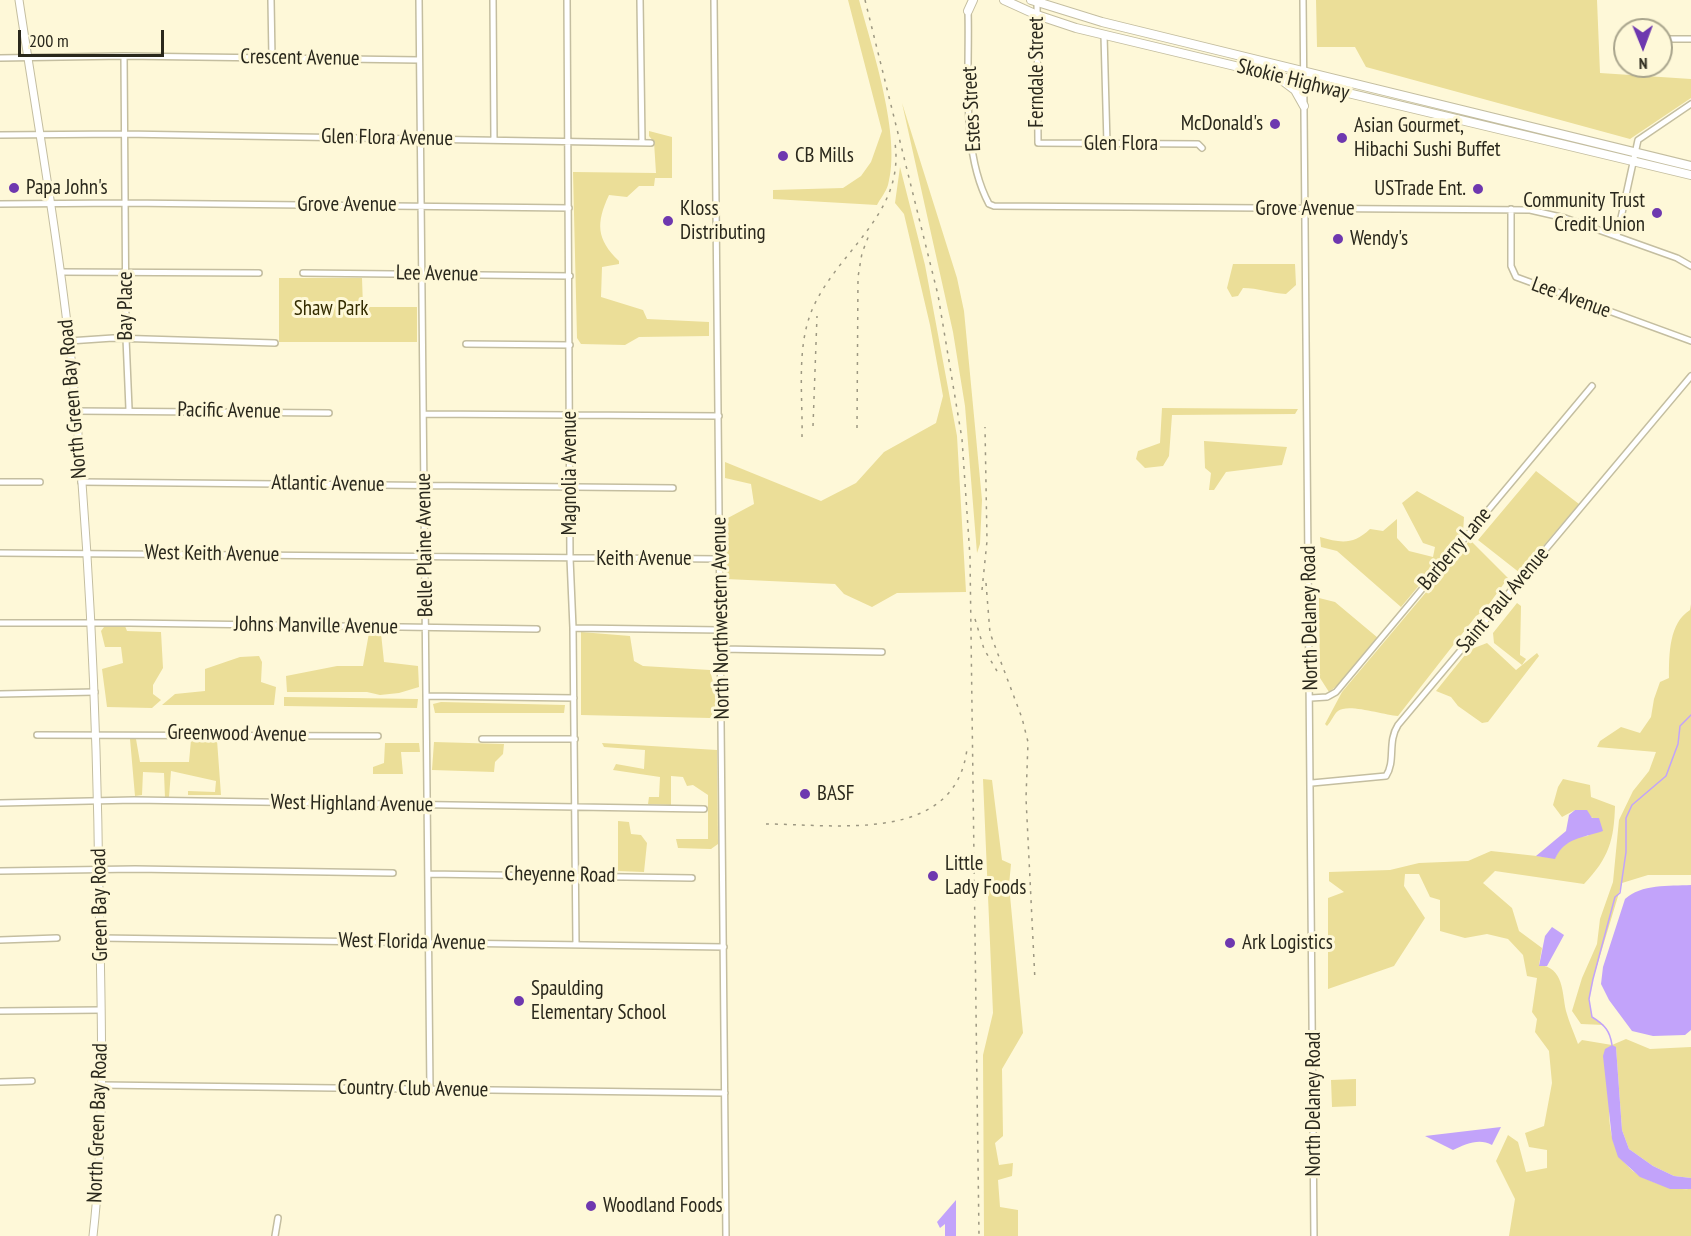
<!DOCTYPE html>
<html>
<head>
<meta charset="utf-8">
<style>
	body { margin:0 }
	#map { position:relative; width:1691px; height:1236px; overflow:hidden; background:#fef8d8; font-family:"PT Sans Narrow",sans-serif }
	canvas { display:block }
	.north { position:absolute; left:1613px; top:18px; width:60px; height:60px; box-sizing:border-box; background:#fef8d8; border:2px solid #a9a58d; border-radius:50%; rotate:179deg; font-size:16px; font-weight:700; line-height:24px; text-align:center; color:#2a281c }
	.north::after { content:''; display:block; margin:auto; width:21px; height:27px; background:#6e38af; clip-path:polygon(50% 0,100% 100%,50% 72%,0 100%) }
	.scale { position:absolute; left:18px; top:30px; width:146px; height:27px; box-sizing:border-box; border:3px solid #2a281c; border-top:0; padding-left:8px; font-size:18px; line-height:21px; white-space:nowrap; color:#2a281c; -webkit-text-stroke:4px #fef8d8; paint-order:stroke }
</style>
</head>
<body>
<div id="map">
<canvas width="1691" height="1236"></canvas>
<div class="north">N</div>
<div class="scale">200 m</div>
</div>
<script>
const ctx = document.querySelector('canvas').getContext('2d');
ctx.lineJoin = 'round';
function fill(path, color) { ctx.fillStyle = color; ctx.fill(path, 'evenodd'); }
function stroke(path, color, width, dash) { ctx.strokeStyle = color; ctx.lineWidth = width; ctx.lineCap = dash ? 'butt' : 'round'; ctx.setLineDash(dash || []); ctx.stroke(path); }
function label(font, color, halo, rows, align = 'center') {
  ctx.font = font + ' "PT Sans Narrow",sans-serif'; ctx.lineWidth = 6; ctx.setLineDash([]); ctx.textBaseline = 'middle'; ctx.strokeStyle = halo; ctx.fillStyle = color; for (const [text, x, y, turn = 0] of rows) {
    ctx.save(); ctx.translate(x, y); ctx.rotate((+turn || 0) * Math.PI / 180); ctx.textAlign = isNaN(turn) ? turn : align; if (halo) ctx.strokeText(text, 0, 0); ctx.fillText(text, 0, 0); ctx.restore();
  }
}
fill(new Path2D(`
	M848,0h11c13,48 43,137 29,185 -2,7 -8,14 -11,20l-104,-6v-9l70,-2 18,-12 10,-14 11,-31z
	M1316,0h281l3,73 91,6v19l-61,41 -264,-72 -11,-20h-38z
	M902,103l55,175 7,33 18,189 -2,44 -3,9 -12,-147 -12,-74z
	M649,131l23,6v41h-17l-1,8h-15l-12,11 -18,-2c-13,28 -13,44 10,66v3l-17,3 -1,30 42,13 4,9 62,3v14l-70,1 -14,8 -44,-1 -4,-6 -4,-166 83,1 -2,-31 -5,-6z
	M900,167l25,98 32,171 9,156 -69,1 -25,14 -28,-13 -9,-10 -109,-5v-60l28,-15 -3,-20 -26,-6v-16l96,39 35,-18 28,-31 52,-29 7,-27 -13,-71 -26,-111 -9,-11z
	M1233,264h62l1,21 -10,9c-15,-1 -28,-6 -43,-6l-5,8 -6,1 -5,-9z
	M279,278h83l1,29h54v35h-138z
	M1162,408l136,1 -3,5 -123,1 -3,41 -6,10 -18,2 -9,-9 2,-8 22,-8z
	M1204,441l83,6 -5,18 -56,7 -12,18h-5l2,-17 -6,-5z
	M1536,471l43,33 -59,69 -42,-33z
	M1417,491l47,26 -1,16 -62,74 -64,-56 -16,-4 -1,-10c21,6 33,8 50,-8l13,2 14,-12v19l12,13 24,6 2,-10 -12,-4 -21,-40z
	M1470,540l38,38 -24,33 -8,5 -78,100c-15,-1 -50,-13 -60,-5 -4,3 -7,11 -11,15l-2,-2 17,-32z
	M1319,598l16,4 43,36 -39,46 -10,8 -9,-14z
	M1517,603l4,3 -1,49 6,4 -4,6 -28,-22 -1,-10z
	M1691,604v271h-43l-26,8 -29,96 -4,20 3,18 12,8 -23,-1 -9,-13 10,-33 15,-34 3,-25 13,-37 6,-62 14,-29 16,-20 7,-19 -59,-5 3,-6 21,-14 19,6 11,-16 3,-18 6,-17 9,-4c0,-24 0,-55 21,-68z
	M125,626l2,5 34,1 2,36 -10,17v9l8,6 -9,8 -45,-1 -5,-38 21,-6 -2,-16h-16l-4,-16 3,-4z
	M581,632l49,4 4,25 9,5 67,4c4,18 11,32 0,48l-129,-3z
	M369,633h12l3,29 34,4 1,21 -20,6 -19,2 -13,-3h-80l-1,-16 51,-10h26z
	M1487,643l29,27 21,-17 2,3 -51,66 -6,1 -24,-17 -7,-9 -15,-6 33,-41z
	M259,656l3,6 -1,20 15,5 -2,18h-112l13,-11 30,-3v-22l35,-12z
	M284,697l134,2 -1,9 -133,-2z
	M441,702l124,3 -1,8h-129l-2,-9z
	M130,739h6l4,23h49l2,-22h26l4,55h-33v-4l27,1 1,-11 -45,-10 -2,26 -4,1 -1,-25 -21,-1 -1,23 -7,1z
	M434,742l70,2 -1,10 -8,8 -1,10 -62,-2z
	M385,743h34l1,9h-19l2,22h-30v-7l11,-4z
	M602,743l115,7 1,94 -7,5 -33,-1 -2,-9h32v-44l-15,-10 -6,1 -4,-9 -12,-1v29l-23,-1 1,-7h10l1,-20 -47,-7 3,-6 28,5 1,-19 -41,-3z
	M983,779l9,1 10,80 9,4 -2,21 14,148 -21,36 1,67 -8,7 4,22 14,-2 -1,13 -14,4 2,27 18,3v26h-34l-1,-181 10,-42z
	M1563,779l27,6 1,12 24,9c-1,34 -6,52 -31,78l-89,-13 -12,12 29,25 7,23 23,17 -3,17c25,2 23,28 27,46 3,11 8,22 12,33l4,-4 30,5 14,-6 24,10 41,-2v131l-17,-2 -21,-10 -24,-17 -7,-19 -6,-83c-7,48 -21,112 35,134 14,5 25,9 40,8v47h-182l6,-37 -19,-38 12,-26 10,7 8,30 21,-4v-18l-18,-3 -4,-14 19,-7 8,-43 -3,-32 -14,-19 2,-13 -5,-7 5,-34 -10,-2 -4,-21 -15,-16 -21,-5 -22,4 -25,-7v-31l-10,-3 -11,-23h-14l-1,12 21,32 -31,48 -66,23v-91l16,-6 -15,-11v-9l61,-2 29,-7 49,-2 23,-10 64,7c6,-13 17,-22 33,-22l11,-18h-6l-18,-8 -13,7 -9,-12 5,-18z
	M618,821l11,1 2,12 10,1 6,8 -3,29 -26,-1z
	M1356,1079v27l-24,1 -1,-27z`), '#ebde98');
fill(new Path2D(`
	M1575,810h12l5,8h7l4,13c-20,7 -38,6 -48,28l-19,-3 30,-25 3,-16z
	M1691,885v145l-6,5 -32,1 -21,-5 -23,-31 -8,-16 2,-17 22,-68c16,-15 44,-13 66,-14z
	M1552,927l12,8 -17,31h-8l6,-30z
	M1612,1045l4,2 6,83 7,19 24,17 21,10 17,2v11h-21l-30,-12 -22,-20 -6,-18 -9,-83 2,-7z
	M1501,1127l-9,18c-13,-7 -26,-1 -39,5l-28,-14z
	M956,1200v36h-11v-12l-5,4 -3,-6z`), '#c2a3fa');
stroke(new Path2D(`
	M1612,1045c-2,-14 -7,-20 -20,-28l-3,-18 4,-20 22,-82 5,-4 6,-41v-34l6,-13 34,-29 12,-32 2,-18 11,-11`), '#c2a3fa', 1.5);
const minor = new Path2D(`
	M271,0l1,58
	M419,0l11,1089
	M493,0l1,140
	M567,0l3,558 3,70 3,317
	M640,0l2,142
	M714,0l12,1236
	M1037,0l1,143 160,1 4,4
	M1303,0l11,1236
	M968,11c2,60 -8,139 21,193l5,2 536,4 35,8 112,40 14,8
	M1104,35l3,109
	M1661,39h30
	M124,56l2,282 3,71
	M0,58l124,-2 295,4
	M0,135l124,-1 527,9
	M0,204l125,-1 444,5
	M1511,209v57l5,11 175,64
	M1617,236l21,-96 53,-36
	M60,272l199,1
	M303,273l267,3
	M69,341l44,-3 162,5
	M466,344l104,1
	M76,411l253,2
	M424,414l295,2
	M0,482h40
	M81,482l592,6
	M0,553l721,6
	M0,623h130l407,6
	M573,628l148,2
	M722,649l160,3
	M0,694l95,-2
	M427,696l147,2
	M1311,698l16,-1 9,-5 256,-306
	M37,735l341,1
	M482,739h93
	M1312,783l74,-7c10,-15 1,-34 12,-51l293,-349
	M0,803l134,-3 570,9
	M0,871l135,-2 258,4
	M428,874l264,4
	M100,938l624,9
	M0,940l57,-2
	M0,1011l101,-1
	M0,1082l32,-1
	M101,1085l624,8
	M275,1236l3,-18`);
const major = new Path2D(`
	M19,0c18,119 39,238 52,358 18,178 26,357 28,535 2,114 7,229 -6,343`);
const highway = new Path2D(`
	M1004,0l33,15 39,13 615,147
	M1031,0l71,22 589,144
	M968,11l5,-11
	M1279,78l16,12 9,16`);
stroke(minor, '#c4bea0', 8);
stroke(major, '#c4bea0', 9);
stroke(highway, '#c4bea0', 10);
stroke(minor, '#fff', 5);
stroke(major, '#fff', 7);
stroke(highway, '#fff', 8);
stroke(new Path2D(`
	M865,0l73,295 24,144 8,118 9,679
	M813,426l4,-110
	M857,428l1,-151 4,-24 7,-18
	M802,437c1,-40 -6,-89 10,-127 25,-59 93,-95 83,-167
	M986,583l4,50 32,85 6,24 -2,56 9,183
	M982,590l5,-49 -2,-114
	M975,619l9,30 13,22
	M766,824c69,0 189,21 201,-75`), '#9d9882', 1.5, [3, 6]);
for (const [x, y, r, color] of [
	[1275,124,6,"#6e38af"],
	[1342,138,6,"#6e38af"],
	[783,156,6,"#6e38af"],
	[14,188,6,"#6e38af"],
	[1478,189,6,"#6e38af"],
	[1657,213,6,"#6e38af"],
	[668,221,6,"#6e38af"],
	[1338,239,6,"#6e38af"],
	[805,794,6,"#6e38af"],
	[933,876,6,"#6e38af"],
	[1230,943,6,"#6e38af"],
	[519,1001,6,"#6e38af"],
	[591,1206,6,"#6e38af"]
]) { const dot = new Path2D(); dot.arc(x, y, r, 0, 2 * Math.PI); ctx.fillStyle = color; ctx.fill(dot); stroke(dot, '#fef8d8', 2); }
label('21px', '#2a281c', '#fef8d8', [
	["Crescent Avenue",300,58,1],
	["Ferndale Street",1037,72,-90],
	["Skokie Highway",1293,80,14],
	["Estes Street",972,109,-93],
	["Glen Flora Avenue",387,138,1],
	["Glen Flora",1121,144],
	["Grove Avenue",347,205],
	["Grove Avenue",1305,209],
	["Lee Avenue",437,274,1],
	["Lee Avenue",1571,298,20],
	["Bay Place",126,306,-90],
	["North Green Bay Road",73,399,-95],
	["Pacific Avenue",229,411,1],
	["Magnolia Avenue",570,473,-90],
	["Atlantic Avenue",328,484,1],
	["Belle Plaine Avenue",425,545,-91],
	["Barberry Lane",1455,549,-50],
	["West Keith Avenue",212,554,1],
	["Keith Avenue",644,559],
	["Saint Paul Avenue",1503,600,-50],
	["North Northwestern Avenue",721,618,-91],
	["North Delaney Road",1310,618,-91],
	["Johns Manville Avenue",316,626,1],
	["Greenwood Avenue",237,734,1],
	["West Highland Avenue",352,804,1],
	["Cheyenne Road",560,875,1],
	["Green Bay Road",100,905,-91],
	["West Florida Avenue",412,942,1],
	["Country Club Avenue",413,1089,1],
	["North Delaney Road",1314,1104,-90],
	["North Green Bay Road",98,1123,-88]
]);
label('21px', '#2a281c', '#fef8d8', [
	["McDonald's",1263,124,"right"],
	["Asian Gourmet,",1354,126],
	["Hibachi Sushi Buffet",1354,150],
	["CB Mills",795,156],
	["Papa John's",26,188],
	["USTrade Ent.",1466,189,"right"],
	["Community Trust",1645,201,"right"],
	["Credit Union",1645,225,"right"],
	["Kloss",680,209],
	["Distributing",680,233],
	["Wendy's",1350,239],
	["BASF",817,794],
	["Little",945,864],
	["Lady Foods",945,888],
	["Ark Logistics",1242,943],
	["Spaulding",531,989],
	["Elementary School",531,1013],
	["Woodland Foods",603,1206]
], 'left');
label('21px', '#342c00', '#fef8d8', [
	["Shaw Park",331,309]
]);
</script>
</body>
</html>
